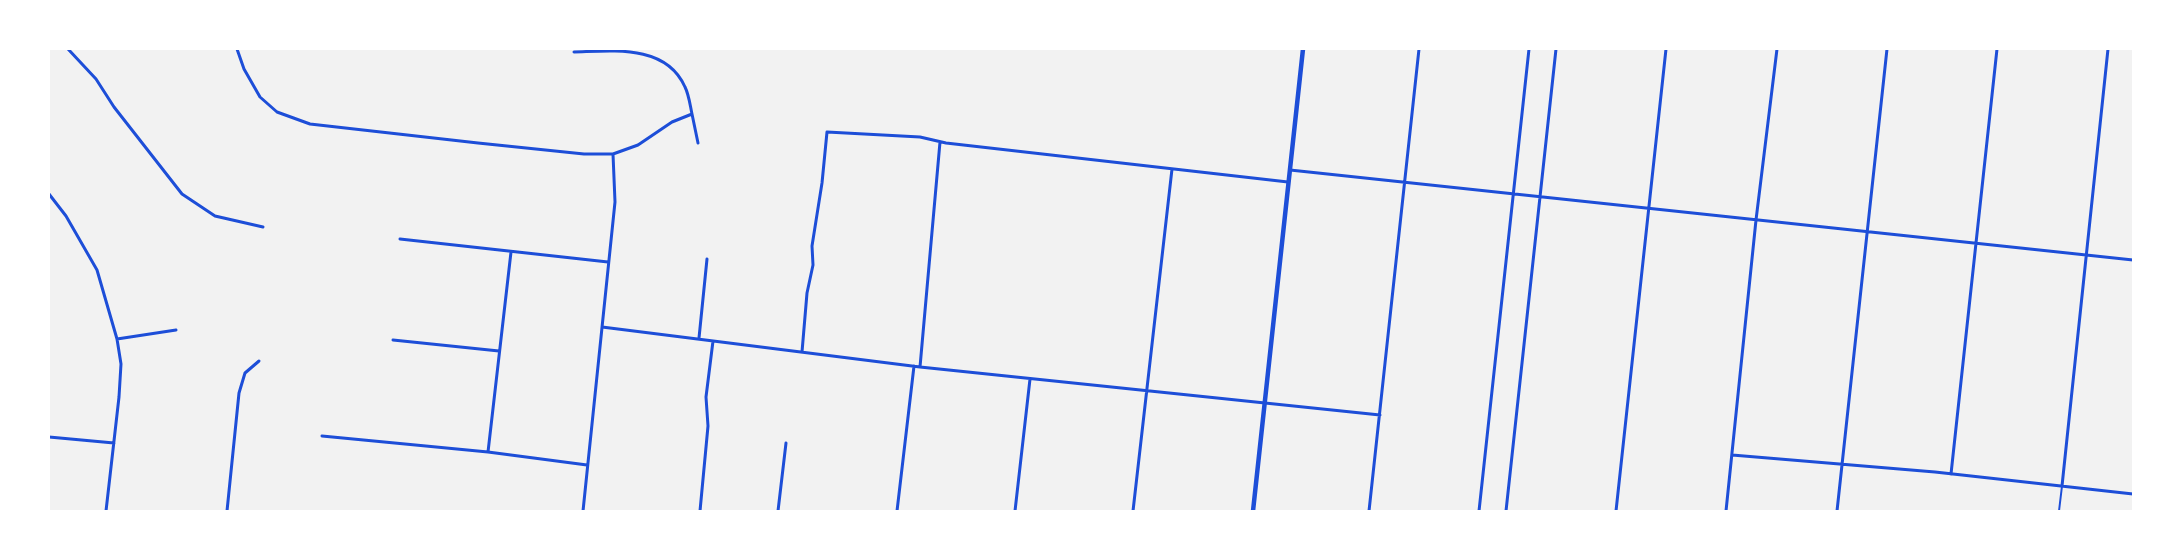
<!DOCTYPE html>
<html>
<head>
<meta charset="utf-8">
<style>
	body { margin:0 }
	#map { position:relative; width:2182px; height:560px; overflow:hidden; background:#f2f2f2; font-family:"PT Sans Narrow",sans-serif }
	canvas { display:block }
	.frame { position:absolute; inset:0; border:50px solid #fff; pointer-events:none }
</style>
</head>
<body>
<div id="map">
<canvas width="2182" height="560"></canvas>
<div class="frame"></div>
</div>
<script>
const ctx = document.querySelector('canvas').getContext('2d');
ctx.lineJoin = 'round';
function stroke(path, color, width, dash) { ctx.strokeStyle = color; ctx.lineWidth = width; ctx.lineCap = dash ? 'butt' : 'round'; ctx.setLineDash(dash || []); ctx.stroke(path); }
stroke(new Path2D(`
	M2059,511l3,-25`), '#1d4ed8', 2);
stroke(new Path2D(`
	M68,49l28,30 18,28 68,87 33,22 48,11
	M237,49l7,20 16,28 17,15 33,12 168,19 106,11h29l25,-9 34,-23 20,-8 6,29
	M574,52c39,-1 92,-8 111,35 4,8 5,18 7,27
	M1290,170l843,90
	M49,194l17,22 31,54 20,69 4,25 -2,33 -13,114
	M400,239l208,23
	M602,327l318,40 460,48
	M699,338l8,-79
	M117,339l59,-9
	M393,340l106,11
	M802,352l5,-59 6,-28 -1,-19 10,-63 5,-51 93,5 26,6 342,39
	M920,367l20,-225
	M322,436l166,16 99,13
	M49,437l65,6
	M488,452l23,-200
	M1732,455l203,17 198,22
	M1951,474l46,-425
	M2062,486l46,-437
	M227,511l12,-118 6,-20 14,-12
	M583,511l32,-309 -2,-48
	M700,511l8,-85 -2,-29 7,-56
	M778,511l8,-68
	M897,511l17,-145
	M1015,511l15,-132
	M1133,511l39,-342
	M1369,511l50,-462
	M1479,511l50,-462
	M1506,511l50,-462
	M1616,511l50,-462
	M1726,511l30,-291 21,-171
	M1837,511l50,-462`), '#1d4ed8', 3);
stroke(new Path2D(`
	M1253,511l50,-462`), '#1d4ed8', 4.5);
</script>
</body>
</html>
